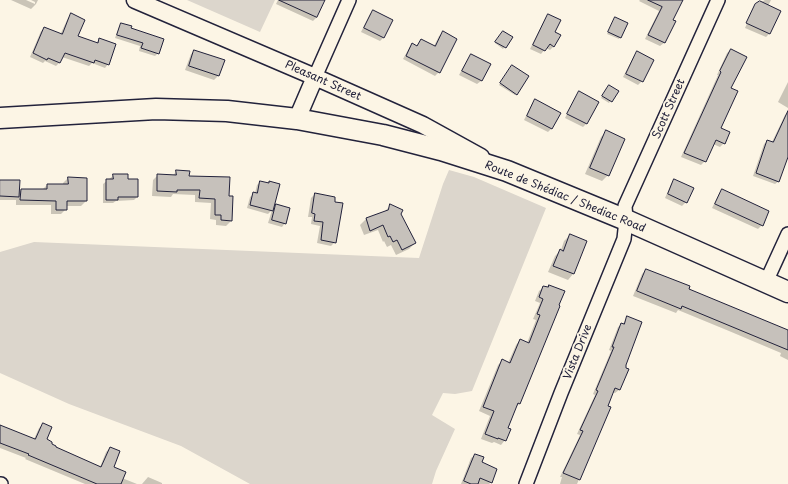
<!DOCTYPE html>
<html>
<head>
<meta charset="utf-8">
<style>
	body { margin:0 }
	canvas { display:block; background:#fcf5e5 }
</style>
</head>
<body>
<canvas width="788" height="484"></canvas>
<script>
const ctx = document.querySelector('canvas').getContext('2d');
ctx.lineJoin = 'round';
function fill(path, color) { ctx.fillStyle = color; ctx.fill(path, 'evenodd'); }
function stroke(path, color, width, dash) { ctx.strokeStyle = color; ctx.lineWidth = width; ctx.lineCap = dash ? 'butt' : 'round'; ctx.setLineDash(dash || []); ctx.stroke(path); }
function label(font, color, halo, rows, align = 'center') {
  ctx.font = font + ' "Playpen Sans",sans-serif'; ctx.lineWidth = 4; ctx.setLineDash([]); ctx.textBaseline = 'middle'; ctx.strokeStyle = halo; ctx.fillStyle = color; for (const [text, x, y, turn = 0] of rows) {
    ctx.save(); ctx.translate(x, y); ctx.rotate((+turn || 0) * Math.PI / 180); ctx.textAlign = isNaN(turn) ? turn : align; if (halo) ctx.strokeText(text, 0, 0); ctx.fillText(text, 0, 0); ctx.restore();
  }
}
fill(new Path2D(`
	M187,0h88l-15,32z
	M449,170l25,7 72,31 -74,183 -17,3 -12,-1 -11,22 23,14 -19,42 -4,13h-182l-69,-38 -112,-42 -69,-31v-121l34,-10 385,16 24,-74z`), '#dcd6cc');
fill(new Path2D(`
	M11,0h15l9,4v-2l-4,-2h7l-2,4 -5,5z
	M278,0h41l4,2 -6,15 -4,4 -37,-17z
	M640,0h42l-10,20 2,2 -10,21 -4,3 -15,-7 14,-28 -20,-10z
	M765,0h6l-3,6 12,6 -11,22 -3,3 -21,-9 10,-23z
	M374,11l18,9 -9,18 -3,3 -19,-9 9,-18z
	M72,14l5,22 19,7 4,-4 8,25 -3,4 -13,-5 -3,3 -27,-9 -2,5 -4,4 -11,-5 -2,2 -13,-6 11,-26 4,-3 15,7 8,-17z
	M548,15l5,18 1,13 -4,4 -4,-2 -5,6 -11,-5 15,-30z
	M614,20l6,17 -1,2 -12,-5z
	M122,24l7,5 29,24 -3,3 -16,-5 1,-5 -25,-8 4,-11z
	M443,33l-4,39 -4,4 -32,-17 6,-11 3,-4 4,2 5,-6 13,6 5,-10z
	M501,34l10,4 -8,11 -8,-6z
	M731,50l-1,39 -10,40 4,14 -4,4 -7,-3 -8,17 -4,4 -20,-8 37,-82h-1l10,-22z
	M194,51l29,10 -5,15 -4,4 -29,-10 6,-16z
	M638,53l4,28 -4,4 -15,-8 11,-21z
	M472,55l17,9 -8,17 -4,3 -18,-9 9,-16z
	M511,68l5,26 -1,1 -16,-10z
	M788,82v26l-10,-6z
	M607,88l10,4 -8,11 -8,-5z
	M580,93l6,31 -3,3 -18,-9 11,-22z
	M535,101l17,27 -4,4 -24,-12 8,-16z
	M788,112v42l-9,27 -4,3 -22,-8 11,-32 4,-3 4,1 13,-27z
	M606,132l2,43 -6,6 -17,-7 16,-37z
	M177,171l51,26 3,24 -5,5 -10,-1v-5l-6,-1 1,-16 -16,-1v-7l-22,-1 -2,3 -19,-1 1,-16 5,-5 14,1z
	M114,175l13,5 10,17 -3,3 -18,1 -3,2h-10v-19z
	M68,178l18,23 -5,5h-15v3l-5,5h-10v-9h-35v-5h-16v-19l18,12 3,-3h21l5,-5h16v-2z
	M674,180l12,22 -4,4 -17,-8 6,-14z
	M260,182l8,2 1,-2 3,27 4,-4 9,18 -3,4 -14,-4 4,-13 -4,4 -21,-6 3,-11 5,-4 2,-8z
	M722,190l40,35 -4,4 -46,-21 7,-14z
	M315,194l20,48 -4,4 -14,-3 3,-17 -9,-2 1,-7h-4l3,-19z
	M391,205l9,10 15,28 -6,6 -13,6 -5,-10 -4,2 -3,-6 -1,1 -5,-12 -14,5 -4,-10 6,-6 18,-7z
	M570,235l16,6 -13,33 -5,6 -20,-8 7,-16 6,-6 3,-9z
	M646,270l142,66v24l-8,-4 1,-3 -52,-22 -51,-21 -2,3 -43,-17 9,-22z
	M544,287l3,1 -28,116 -4,4 -8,20 -2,12 -4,5 -7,-3 -2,1 -11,-4 9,-23 -11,-5 19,-46 4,-4 6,2 8,-18 4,-5 7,3 9,-23 -3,-1 7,-16 -5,-2 4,-10z
	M627,317l-2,51 2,1 -8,21 -4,3 -3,-1 -6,14 4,2 -33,76h-17l2,-7h-2l20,-42 -3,-1 18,-39 -2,-1 18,-43 -2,-1 9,-23 5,-3z
	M43,424l3,16 8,8 46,19 6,-15 4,-4 3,19 9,11 15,6h-52l-60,-25 1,-1 -26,-10v-22l34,13 5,-11z
	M475,455l16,27 -2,2h-28l10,-26z
	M148,477l14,6v1h-20z`), '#0003');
const building = new Path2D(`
	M279,0h46l-8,17z
	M648,0h35l-10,20 3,1 -11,22 -17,-8 14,-28z
	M760,1l21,10 -11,23 -24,-11 9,-19z
	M373,10l20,10 -9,18 -20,-10z
	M71,13l14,7 -7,16 20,7 1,-5 17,6 -7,21 -14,-5 -1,3 -29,-10 -5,10 -12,-5 -1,2 -14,-7 11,-26 18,7z
	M548,14l13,6 -6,12 6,3 -7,12 -4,-3 -5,7 -12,-6z
	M615,17l13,6 -7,15 -13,-6z
	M121,23l11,3 -1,2 33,11 -5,15 -18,-6 2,-5 -26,-8z
	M443,31l14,8 -17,34 -34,-17 6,-13 5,3 4,-7 14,7z
	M503,31l10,6 -7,11 -11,-6z
	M731,49l16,8 -16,31 7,3 -17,37 9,4 -5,12 -9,-4 -10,22 -22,-9 37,-81 -1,-1z
	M194,50l31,10 -6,16 -30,-10z
	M637,51l17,9 -11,22 -17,-8z
	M471,54l20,10 -9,17 -20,-10z
	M512,65l17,11 -12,19 -17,-12z
	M609,85l10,6 -7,11 -10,-6z
	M579,91l20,11 -12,22 -20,-10z
	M535,99l26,14 -9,16 -25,-13z
	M788,111v46l-9,25 -23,-9 11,-33 6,2z
	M606,130l19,9 -16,37 -19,-8z
	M176,170l14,1 -1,5 41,1 -1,19h4l-1,25 -11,-1v-5h-6v-16l-16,-1 1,-8h-23v2l-20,-1v-17l19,1z
	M113,174h15v5h10v18h-20v3h-12v-21h7z
	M68,177l19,1v23h-20v9h-11v-9l-36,-1 1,-11h26v-5h21z
	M674,179l20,9 -7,15 -19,-9z
	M0,180h20l-1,17 -19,-1z
	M260,181l9,2v-2l11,3 -7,27 -23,-6 3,-13 4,1z
	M722,189l47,22 -6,15 -48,-22z
	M315,193l20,4v5l8,1 -7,40 -15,-3 2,-18 -9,-1 1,-7 -3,-1z
	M276,204l14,4 -4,16 -14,-4z
	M390,204l13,6 -2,4 15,29 -14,7 -5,-10 -4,2 -3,-6 -2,1 -5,-12 -13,6 -4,-13 22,-8z
	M570,234l17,7 -13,33 -21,-8 7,-17 3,2z
	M646,269l44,17 -1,3 99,41v20l-106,-44 -1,3 -44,-18z
	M549,285l16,6 -6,14 1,1 -40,98 -2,-1 -10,25 3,1 -5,12 -8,-3v1l-13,-5 9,-23 -11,-4 19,-48 8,4 10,-24 9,4 11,-28 -3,-1 6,-15 -4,-2 4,-11 5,1z
	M627,316l15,6 -16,43v3l3,1 -9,21 -5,-2 -7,18 3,1 -31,73 -17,-7 20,-42 -3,-1 18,-39 -2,-1 18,-43h-2l9,-24 3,1z
	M43,423l9,4 -5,12 5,3v2l4,2v1l45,20 9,-20 10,4 -6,16 12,5 -5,12h-24l-69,-29 1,-1 -29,-11v-18l35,14z
	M475,454l9,3 -2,5 15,7 -5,14 -12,-5 -2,6h-7l-7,-3z`);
fill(building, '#c6c1bb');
stroke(building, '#22223b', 1);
const minor = new Path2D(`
	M315,77l34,-77
	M766,282l22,-48
	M0,484h1
	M526,484l35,-91 63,-154 2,-19 -1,-14 93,-206`);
const tertiary = new Path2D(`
	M135,0l180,77 108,48 58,32
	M297,119l18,-42`);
const primary = new Path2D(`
	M0,118l156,-9 71,2 70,8 86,16 58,15 66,21 119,49 162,72`);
stroke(minor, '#22223b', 16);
stroke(tertiary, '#22223b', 19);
stroke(primary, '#22223b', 23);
stroke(minor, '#fcf5e5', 13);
stroke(tertiary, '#fcf5e5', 16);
stroke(primary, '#fcf5e5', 20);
label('11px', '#22223b', '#fcf5e5', [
	["Pleasant Street",323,81,24],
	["Scott Street",669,109,-66],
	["Route de Shédiac / Shediac Road",565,197,22],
	["Vista Drive",578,352,-68]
]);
</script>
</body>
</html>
